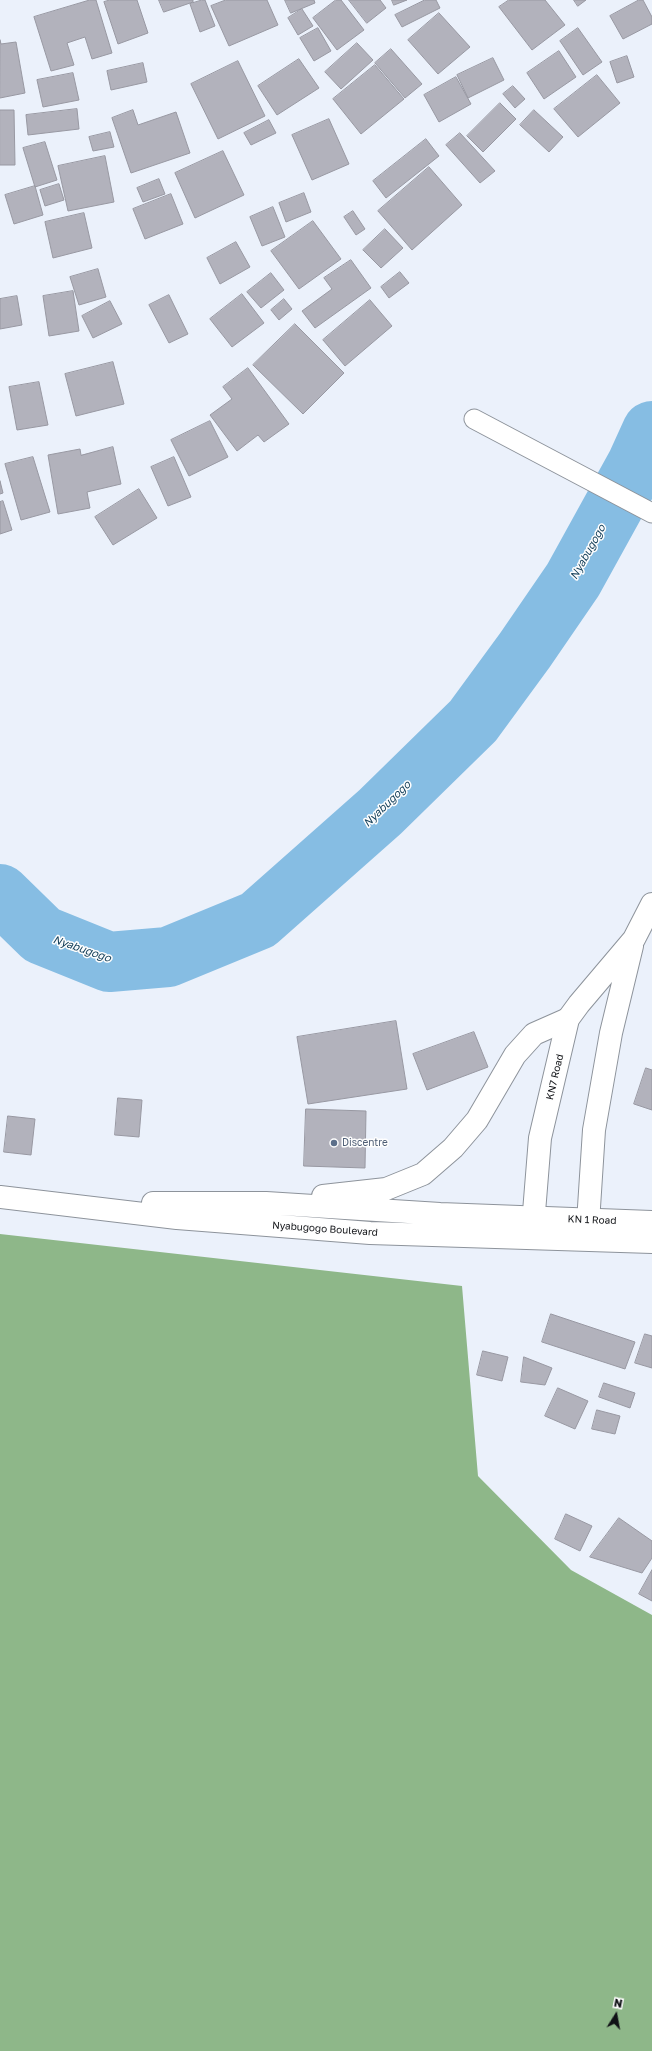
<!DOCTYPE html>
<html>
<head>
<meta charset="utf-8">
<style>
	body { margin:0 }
	#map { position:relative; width:652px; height:2051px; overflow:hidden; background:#ebf1fb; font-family:"Golos Text",sans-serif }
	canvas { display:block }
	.north { position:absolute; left:596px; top:1995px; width:40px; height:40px; -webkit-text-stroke:3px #fefefe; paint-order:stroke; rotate:11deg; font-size:11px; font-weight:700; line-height:16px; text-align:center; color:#101216 }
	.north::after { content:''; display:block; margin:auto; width:14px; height:18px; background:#101216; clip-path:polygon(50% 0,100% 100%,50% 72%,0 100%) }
</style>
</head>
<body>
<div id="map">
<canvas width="652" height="2051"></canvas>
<div class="north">N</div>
</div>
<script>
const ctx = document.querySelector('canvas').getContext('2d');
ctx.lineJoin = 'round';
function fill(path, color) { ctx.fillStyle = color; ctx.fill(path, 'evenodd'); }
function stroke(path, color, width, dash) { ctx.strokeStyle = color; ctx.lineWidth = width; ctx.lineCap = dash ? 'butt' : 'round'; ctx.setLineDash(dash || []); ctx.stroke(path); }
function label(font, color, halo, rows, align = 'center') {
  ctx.font = font + ' "Golos Text",sans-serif'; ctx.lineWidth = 3; ctx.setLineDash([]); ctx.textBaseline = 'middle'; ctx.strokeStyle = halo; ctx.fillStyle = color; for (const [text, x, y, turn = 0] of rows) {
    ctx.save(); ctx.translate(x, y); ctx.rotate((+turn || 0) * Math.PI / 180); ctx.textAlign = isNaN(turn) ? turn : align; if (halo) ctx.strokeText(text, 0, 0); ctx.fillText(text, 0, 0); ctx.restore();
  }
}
fill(new Path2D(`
	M0,1234l462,52 16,190 93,94 81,45v436h-652z`), '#8eb789');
stroke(new Path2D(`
	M0,894l42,41 67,27 59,-5 90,-37 122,-108 93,-91 52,-71 48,-70 64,-116 15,-33`), '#86bde3', 60);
const building = new Path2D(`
	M90,0h6l16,53 -20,6 -7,-22 -18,6 7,22 -23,6 -17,-54z
	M110,0h27l11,33 -30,11 -14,-42z
	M159,0h34v2l-29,10z
	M202,0h3l10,26 -15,6 -10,-28z
	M226,0h41l11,25 -49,21 -18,-40z
	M285,0h29l1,3 -24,10z
	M336,0h5l23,30 -27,20 -24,-32z
	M349,0h31l6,8 -19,15z
	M392,0h15l-13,5z
	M425,0h11l4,8 -38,19 -7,-12z
	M509,0h36l20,25 -33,25 -33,-43z
	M574,0h12l-8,6z
	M639,0h4l9,17v7l-29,15 -13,-23z
	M302,9l11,17 -15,9 -10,-17z
	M439,13l31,34 -32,27 -30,-34z
	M318,28l13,23 -17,10 -14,-23z
	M578,28l24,34 -19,13 -23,-34z
	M0,40l1,4 15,-2 9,51 -25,5z
	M357,43l16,17 -32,29 -16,-17z
	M391,49l31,35 -17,14 -30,-35z
	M559,51l17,26 -32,22 -17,-26z
	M627,56l7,21 -17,6 -7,-21z
	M493,58l11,22 -36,18 -11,-23z
	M299,59l20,29 -42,27 -19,-29z
	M238,61l27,55 -47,23 -27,-55z
	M143,63l4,19 -36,8 -4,-19z
	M375,65l29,34 -43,35 -28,-35z
	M73,73l6,27 -36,7 -6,-27z
	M597,75l23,28 -42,34 -24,-28z
	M456,77l15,27 -32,18 -15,-27z
	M513,86l12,13 -10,9 -12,-14z
	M500,103l16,16 -33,33 -16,-16z
	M77,109l2,20 -51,6 -2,-20z
	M0,110h14l1,55h-15z
	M133,110l5,15 38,-13 14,41 -59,20 -19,-55z
	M534,110l29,27 -14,15 -29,-27z
	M329,119l20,45 -37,16 -20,-45z
	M269,120l7,13 -25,12 -7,-12z
	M110,132l4,15 -21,4 -4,-14z
	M460,133l35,38 -15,12 -34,-38z
	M426,139l13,17 -53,42 -13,-17z
	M45,142l12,38 -22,7 -12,-39z
	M223,151l21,44 -49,23 -20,-45z
	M105,156l9,46 -46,9 -10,-45z
	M429,167l33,38 -50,45 -34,-39z
	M159,179l6,15 -22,8 -6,-14z
	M59,184l5,16 -19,6 -5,-16z
	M35,186l8,29 -29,9 -9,-29z
	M304,193l7,19 -25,10 -7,-19z
	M171,194l12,30 -38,15 -12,-30z
	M273,207l12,30 -23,9 -12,-29z
	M353,211l12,18 -9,6 -12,-18z
	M84,213l8,35 -39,10 -8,-36z
	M313,221l28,38 -42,30 -28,-38z
	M385,229l18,19 -22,20 -18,-18z
	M236,242l14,25 -30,17 -13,-26z
	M351,260l20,28 -56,40 -13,-17 30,-22 -8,-11z
	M98,269l8,28 -27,8 -9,-28z
	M400,272l9,11 -20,15 -8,-11z
	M271,273l13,17 -23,18 -14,-16z
	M73,291l6,40 -30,5 -6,-40z
	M242,294l22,29 -32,24 -22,-28z
	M169,295l19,39 -19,9 -20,-38z
	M17,296l5,29 -22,4v-30z
	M284,299l8,10 -13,11 -8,-10z
	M370,300l22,26 -47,40 -22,-26z
	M110,301l12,23 -29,14 -11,-22z
	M295,324l49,49 -41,41 -50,-49z
	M113,362l11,42 -48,12 -11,-42z
	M248,368l41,56 -25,18 -6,-7 -21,16 -27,-36 22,-16 -9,-12z
	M39,382l9,43 -31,5 -8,-43z
	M210,421l18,36 -39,19 -18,-36z
	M113,447l8,37 -34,8 3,16 -32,6 -10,-59 32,-6 1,6z
	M33,457l17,55 -29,8 -16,-56z
	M174,457l17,40 -23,9 -17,-39z
	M0,481l3,12 -3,1z
	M139,489l18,29 -44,27 -18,-28z
	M3,501l9,29 -12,4v-32z
	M396,1021l11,68 -99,15 -11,-67z
	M474,1032l14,35 -61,23 -14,-36z
	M646,1068l6,2v40l-18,-6z
	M118,1098l24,2 -3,37 -24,-2z
	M306,1109l60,2 -1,57 -61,-2z
	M8,1116l27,3 -4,36 -27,-3z
	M551,1314l84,28 -10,27 -83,-27z
	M645,1334l7,2v32l-17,-5z
	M483,1351l25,6 -6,24 -25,-6z
	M524,1357l28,11 -7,17 -24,-3z
	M604,1383l31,10 -5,15 -31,-11z
	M558,1388l30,13 -13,28 -30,-13z
	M597,1410l23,6 -5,18 -23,-5z
	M566,1514l26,12 -12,25 -25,-12z
	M619,1518l33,23v17l-10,15 -52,-16z
	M652,1570v31l-13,-7z`);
fill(building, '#b2b2bc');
stroke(building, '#9898a2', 1);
const service = new Path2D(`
	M474,419l178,94`);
const primary = new Path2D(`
	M532,1237l8,-99 28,-119 11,-15 55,-65 18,-35
	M587,1238l7,-108 17,-97 21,-87`);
const trunk = new Path2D(`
	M323,1196l63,-7 37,-15 30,-26 24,-28 38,-65 19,-21 34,-15
	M0,1197l177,21 193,15 282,9
	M153,1203h113l174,11 212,8`);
stroke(service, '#8d939b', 21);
stroke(primary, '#8d939b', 24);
stroke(trunk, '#8d939b', 24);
stroke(service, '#fff', 19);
stroke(primary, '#fff', 22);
stroke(trunk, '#fff', 22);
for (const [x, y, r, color] of [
	[334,1143,4,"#5c6f8a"]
]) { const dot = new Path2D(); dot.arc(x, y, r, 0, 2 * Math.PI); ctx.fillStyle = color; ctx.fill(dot); stroke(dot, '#fefefe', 1.5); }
label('10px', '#101216', '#fefefe', [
	["KN7 Road",555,1077,-77],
	["KN 1 Road",592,1220,2],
	["Nyabugogo Boulevard",325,1229,4]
]);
label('10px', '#4e5e75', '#fefefe', [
	["Discentre",342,1143]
], 'left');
label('italic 11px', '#17425c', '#fefefe', [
	["Nyabugogo",588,552,-61],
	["Nyabugogo",387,804,-44],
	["Nyabugogo",82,949,19]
]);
</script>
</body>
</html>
